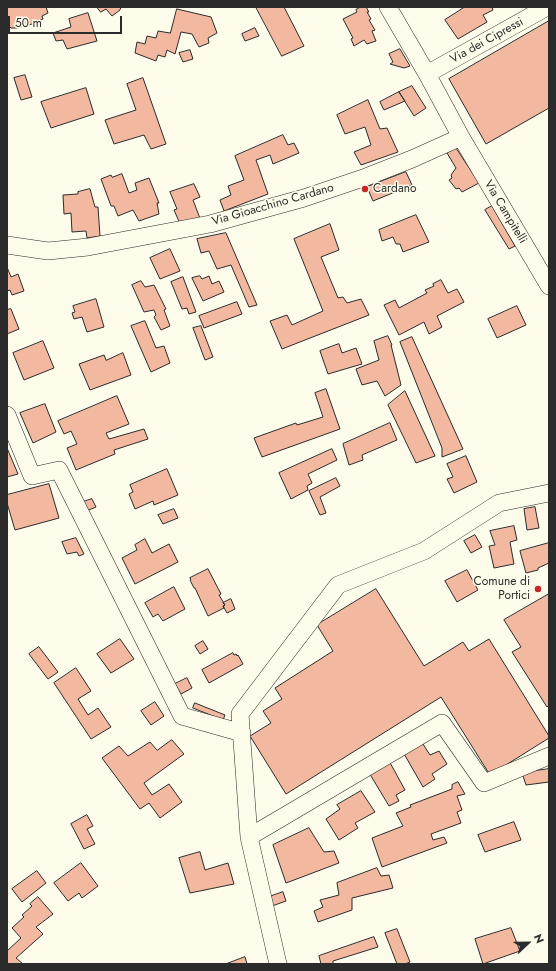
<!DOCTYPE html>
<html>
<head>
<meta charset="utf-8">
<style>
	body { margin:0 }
	#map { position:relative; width:556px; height:971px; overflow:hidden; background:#fdfbea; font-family:Jost,sans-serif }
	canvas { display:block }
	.frame { position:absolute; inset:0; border:8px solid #2b2b2b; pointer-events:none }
	.north { position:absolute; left:508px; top:923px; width:40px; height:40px; -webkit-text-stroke:3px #fdfbea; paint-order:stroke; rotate:68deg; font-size:11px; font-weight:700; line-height:16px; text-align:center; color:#2b2b2b }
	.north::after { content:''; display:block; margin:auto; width:14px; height:18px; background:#2b2b2b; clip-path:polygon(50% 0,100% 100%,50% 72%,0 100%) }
	.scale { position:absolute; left:8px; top:16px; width:114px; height:18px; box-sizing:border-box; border:2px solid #2b2b2b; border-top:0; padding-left:5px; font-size:12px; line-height:14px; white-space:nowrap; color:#2b2b2b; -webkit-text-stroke:3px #fdfbea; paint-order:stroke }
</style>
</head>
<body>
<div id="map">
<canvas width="556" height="971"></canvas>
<div class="frame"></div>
<div class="north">N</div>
<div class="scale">50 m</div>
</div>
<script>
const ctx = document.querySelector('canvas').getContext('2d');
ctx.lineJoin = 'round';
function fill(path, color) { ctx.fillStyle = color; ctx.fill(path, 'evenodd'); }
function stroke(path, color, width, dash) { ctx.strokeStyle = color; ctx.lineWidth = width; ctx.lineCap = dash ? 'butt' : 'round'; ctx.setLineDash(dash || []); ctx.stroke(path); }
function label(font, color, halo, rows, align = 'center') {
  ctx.font = font + ' Jost,sans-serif'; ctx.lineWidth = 3; ctx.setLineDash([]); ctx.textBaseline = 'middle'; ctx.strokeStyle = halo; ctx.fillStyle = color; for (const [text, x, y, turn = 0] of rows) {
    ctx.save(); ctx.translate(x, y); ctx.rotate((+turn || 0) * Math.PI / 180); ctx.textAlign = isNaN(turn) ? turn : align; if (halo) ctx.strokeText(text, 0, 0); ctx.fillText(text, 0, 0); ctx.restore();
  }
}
const building = new Path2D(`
	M7,7h39l2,6 -6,3 1,3 -11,5 -15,4h-6l-4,-4z
	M97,7h25l-2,2v1l-8,6 -6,-7 -5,3z
	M256,7h28l20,39 -22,10z
	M361,7h5l3,5h-2l4,7 -2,1 6,10 -3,1 4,10 -9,3 -3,-4 -10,6 -3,-7 2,-1 -10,-19 14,-7 -1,-2z
	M465,7h27l1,3 -10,5 4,7 -29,17 -13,-19z
	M177,9l34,8 6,16 -9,5 1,5 -10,4 -7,-13 -11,-2 -6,22 -8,-4 -2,7 -7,-2 -2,6 -21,-8 2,-11 8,2 2,-8 9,2 2,-7 12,2z
	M88,13l9,28 -30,8 -4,-9 -7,1 -3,-8 18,-6 -2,-8z
	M549,21v87l-63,36 -37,-65z
	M255,28l4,8 -14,5 -3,-7z
	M400,49l10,17 -6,2 -14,-4 3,-2 -4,-8z
	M190,50l3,9 -10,3 -4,-9z
	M25,75l7,22 -11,3 -7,-22z
	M143,78l23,66 -15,5 -7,-14 -30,9 -9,-24 31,-10 -9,-26z
	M412,86l14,22 -12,8 -15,-24z
	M86,88l8,26 -43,14 -10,-26z
	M399,92l6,9 -21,9 -4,-8z
	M368,100l12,29 7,-1 11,24 -37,13 -7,-13 17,-7 -6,-18 -20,7 -8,-19z
	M283,135l5,10 6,-2 5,10 -26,11 -3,-9 -14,5 12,34 -44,17 -4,-11 11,-5 -3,-9 16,-6 -9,-24z
	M456,148l23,35 -17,9 -3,-4 -3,1 -7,-9 3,-2 -1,-3 5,-7 -9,-15z
	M406,172l6,13 -39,16 -6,-14z
	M122,174l7,19 8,-3 -2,-7 14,-5 10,25h-2l2,11 -20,7 -6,-11 -15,6 -4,-10h-3l-10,-27 10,-4 1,2z
	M194,184l6,13 -7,3 8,21 -20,5 -7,-16 3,-1 -7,-17z
	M90,189l5,18h3l2,29 -13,2 -1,-7 -14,1 -1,-19 -7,1 -1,-19 15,-1v-2z
	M492,206l23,40 -6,3 -24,-39z
	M416,215l13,27 -26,10 -3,-8h-4l-3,-7 -11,4 -3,-11z
	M330,224l9,26 -18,7 17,41 5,-1 4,6 14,-4 8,16 -87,34 -12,-28 17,-6 5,10 31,-14 -29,-72z
	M226,233l31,72 -8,2 -18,-42 -14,4 -8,-18 -8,2 -4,-14z
	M170,249l10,22 -20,8 -10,-21z
	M7,267l4,10 7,-3 6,17 -12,4 -2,-5 -3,1z
	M200,276l2,3 7,-3 3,8 7,-3 5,11 -21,9 -11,-23z
	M183,277l13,35 -7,2 -2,-6 -5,1 -11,-27z
	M441,280l7,13 9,-4 7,13 -27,14 5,11 -13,7 -5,-12 -25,13 -15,-30 11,-5 4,8 28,-15 -2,-3 9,-4 -1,-2z
	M141,281l4,6 9,-2 12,24 -2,1 6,16 -9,4 -7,-13 2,-2 -2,-5 -10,2 -12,-27z
	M96,299l8,28 -17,5 -5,-15 -8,2 -2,-6 3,-1 -2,-6z
	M237,302l5,12 -38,14 -5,-12z
	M517,306l9,19 -29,13 -9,-19z
	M11,309l8,20 -12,5v-24z
	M145,321l11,27 8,-2 6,17 -19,9 -20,-46z
	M201,326l12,31 -8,3 -12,-32z
	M388,336l4,9h-1l10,40 -16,11 -8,-15 -15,4 -6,-16 23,-9 -5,-19z
	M412,337l51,112 -21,8v-9l-42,-106z
	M43,341l11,27 -30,12 -11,-27z
	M339,344l3,9 14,-5 6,16 -34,10 -8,-23z
	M123,353l8,22 -41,15 -11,-26 25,-9 2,5z
	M326,389l14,40 -78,28 -8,-19 42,-15 1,2 26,-8 -8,-24z
	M405,391l30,65 -19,7 -28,-58z
	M117,396l12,28 -23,9 3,6 35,-10 4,10 -34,11 1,4 -39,16 -9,-22 10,-4 -6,-13 -7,3 -6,-13z
	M45,404l11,28 -23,11 -13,-30z
	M390,423l7,17 -35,15 1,5 -14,5 -6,-21z
	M7,448l11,26 -11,3z
	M332,449l5,11 -29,14 4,9 -5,3 1,4 -17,9 -12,-26z
	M466,456l11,26 -23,11 -7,-14 6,-2 -6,-13z
	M167,469l11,26 -24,10 -1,-4 -18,8 -6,-15 4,-2 -3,-7z
	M336,478l4,8 -20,11 6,16 -6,2 -11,-24z
	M49,484l10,34 -44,12 -8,-27v-8z
	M92,499l4,8 -12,5 -4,-9z
	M535,507l4,21 -12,2 -3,-21z
	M174,509l4,9 -15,6 -5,-9z
	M514,526l3,14 -7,2 4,22 -20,4 -5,-22 6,-1 -5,-14z
	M475,535l7,12 -11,6 -7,-12z
	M76,538l8,16 -5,2 -2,-4 -10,2 -5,-12z
	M145,539l7,14 17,-9 9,18 -43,22 -13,-26 15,-8 -2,-5z
	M549,543v20l-11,5v2l-12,3 -6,-22z
	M208,569l13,25 -2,1 6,10 -2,1 1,2 -16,8 -13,-28h-1l-4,-8 1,-1 -1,-1z
	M467,570l11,20 -21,12 -12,-21z
	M174,587l11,22 -22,12 -5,-7 -5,3 -8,-14z
	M376,589l48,77 39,-24 6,9 20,-12 60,97v2l-59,37 -49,-78 -155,97 -36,-58 21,-13 -8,-12 19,-12 -7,-11 58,-37 -16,-26z
	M549,594v113l-1,-1 -1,1 -35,-55 9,-5 -17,-27z
	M231,599l4,10 -8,4 -4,-7 2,-1 -2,-2z
	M120,639l14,20 -23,14 -14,-19z
	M203,641l5,8 -8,5 -5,-8z
	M39,647l19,25 -10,7 -19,-25z
	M233,653l1,2 2,-1 1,2 1,-1 5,9 -34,19 -7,-13z
	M76,668l15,23 -13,8 10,16 10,-7 13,19 -20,12 -37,-56z
	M187,678l5,10 -11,6 -6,-10z
	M155,702l9,14 -13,9 -10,-14z
	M195,703l30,12 -2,5 -30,-12z
	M172,740l12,14 -40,29 8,12 17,-11 13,18 -22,16 -11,-15 -9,6 -38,-51 17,-12 9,10 22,-14 7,8z
	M421,741l9,14 9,-4 8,13 -15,10 3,5 -12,8 -20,-35z
	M388,759l17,31 -9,5 3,6 -10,5 -21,-35z
	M549,769v13l-23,3 -4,-12z
	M458,782l7,12 -8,2 5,14 -5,2 4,11 -30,11 2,6 11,-3 3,6 -65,24 -10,-29 31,-12 -7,-13 15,-6 -1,-2 42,-16v-4z
	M361,791l14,21 -20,11 3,5 -19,12 -13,-21 14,-10 -3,-4z
	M87,815l6,11 -6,3 8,15 -11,5 -13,-25z
	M514,822l7,18 -36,12 -7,-17z
	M309,828l15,24 10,-1 5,12 -53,20 -13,-38z
	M200,852l5,18 23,-7 6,21 -44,9 -11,-35z
	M81,863l17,23 -16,12 -3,-5 -11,8 -14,-18z
	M377,868l4,8 8,-1 4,13 -41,10v12l-34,12 -4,-11 9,-4 -3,-7 19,-5 -2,-12z
	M37,871l9,12 -24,19 -10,-13z
	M283,892l3,9 -14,5 -3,-9z
	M38,897l15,17 -17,13 7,7 -27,24 7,6h-16v-13l14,-13 -9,-10 12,-11 -2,-2 10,-9 -2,-2z
	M511,928l9,23 -37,13 -8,-25z
	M397,929l13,33 -5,2h-8l-12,-31z
	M374,937l4,10 -45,14v3h-12l-2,-8z
	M245,957l2,7h-21z`);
fill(building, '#f2b8a0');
stroke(building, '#2b2b2b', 1);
const minor = new Path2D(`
	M388,7l39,67 34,63 88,149
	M427,74l120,-67
	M7,245l41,6 40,-4 122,-23 94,-26 62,-21 46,-18 49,-22
	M7,415l25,61 27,-6 123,246 60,17
	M249,837l193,-114 42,60 65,-27
	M278,964l-29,-127 -9,-123 98,-129 86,-34 75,-48 50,-10`);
stroke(minor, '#2b2b2b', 18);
stroke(minor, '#fdfbea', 17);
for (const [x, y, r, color] of [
	[365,189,4,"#c62828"],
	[538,589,4,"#c62828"]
]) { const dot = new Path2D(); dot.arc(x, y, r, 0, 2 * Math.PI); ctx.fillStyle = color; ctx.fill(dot); stroke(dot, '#fdfbea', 1.5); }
label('12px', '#2b2b2b', '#fdfbea', [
	["Via dei Cipressi",487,41,-29],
	["Via Gioacchino Cardano",273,205,-16],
	["Via Campitelli",505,212,59]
]);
label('12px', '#2b2b2b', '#fdfbea', [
	["Cardano",373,189],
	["Comune di",530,582,"right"],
	["Portici",530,596,"right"]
], 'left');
</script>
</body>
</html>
